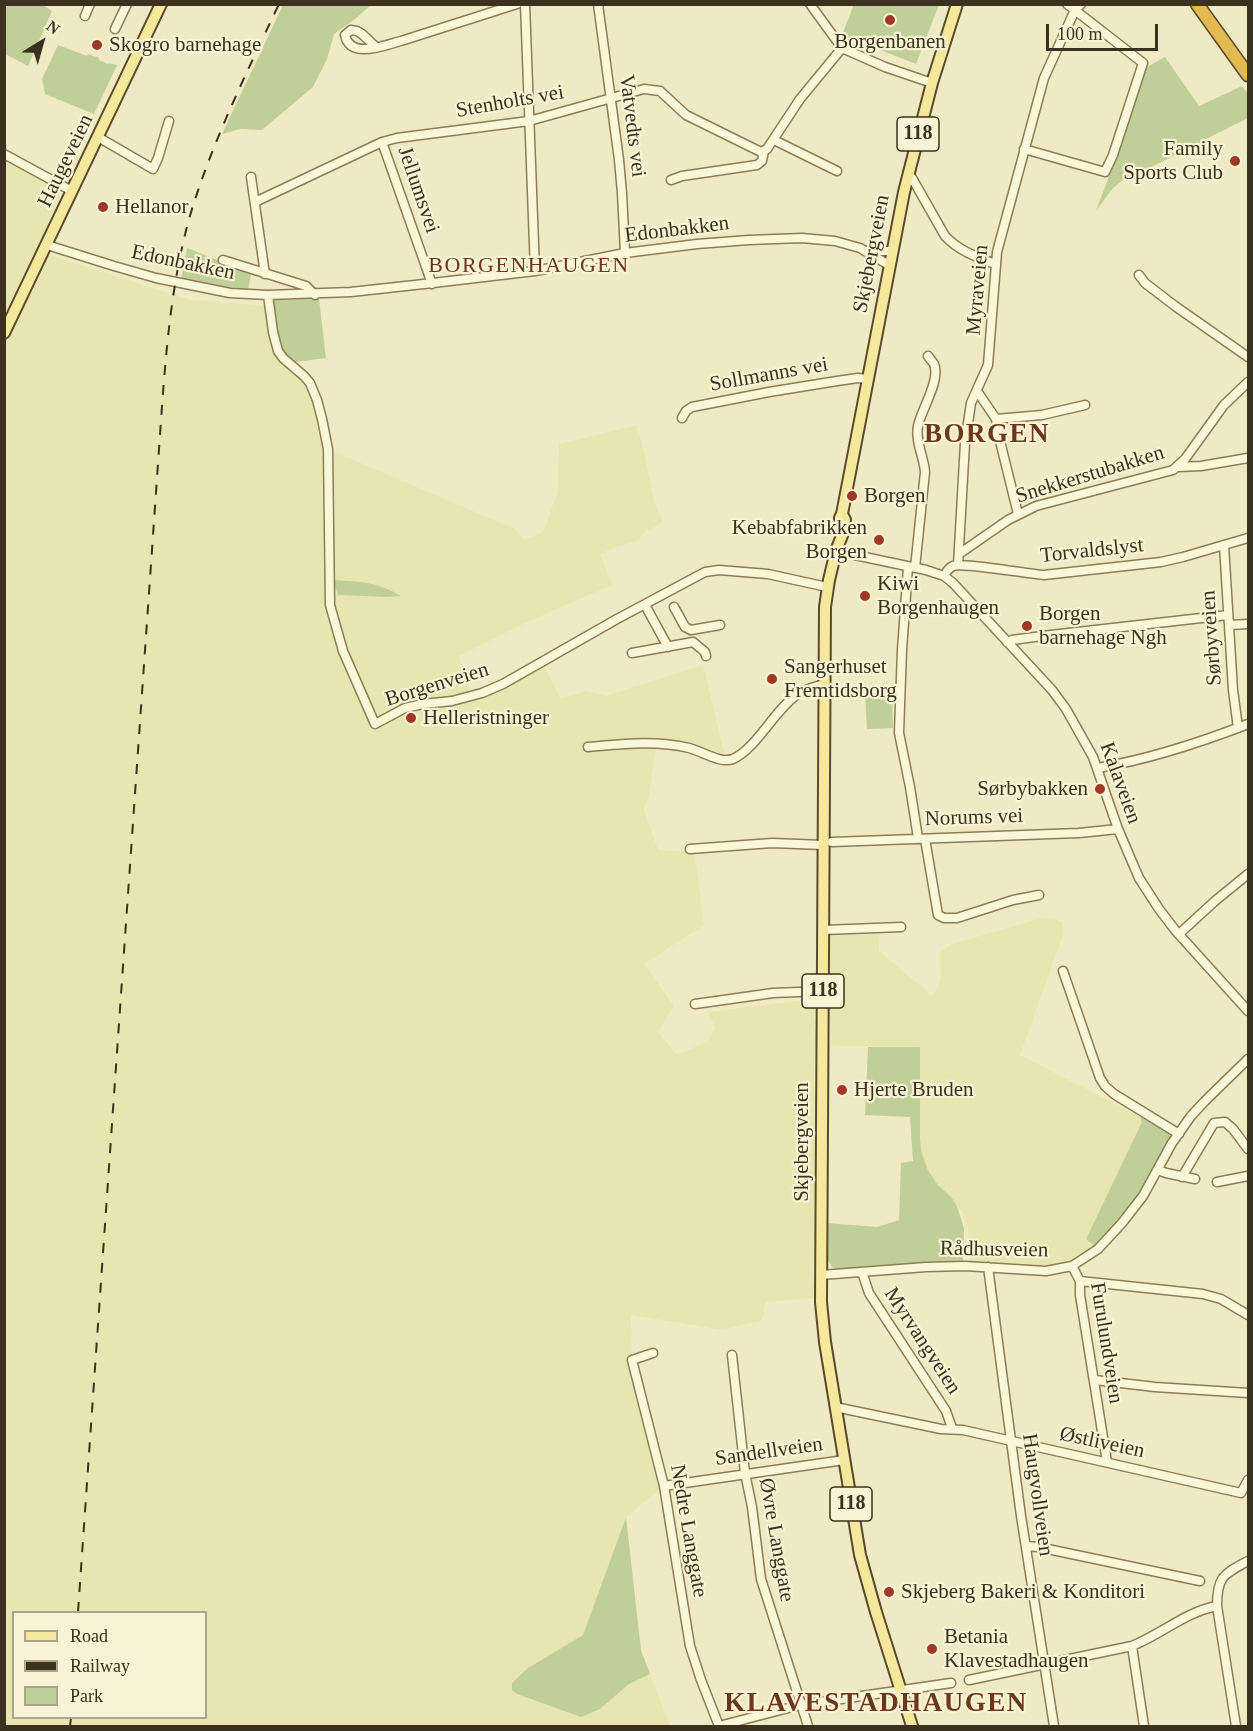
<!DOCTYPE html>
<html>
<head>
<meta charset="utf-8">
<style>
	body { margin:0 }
	#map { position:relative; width:1253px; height:1731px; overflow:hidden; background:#f0eac4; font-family:"Times New Roman",serif }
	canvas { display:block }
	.frame { position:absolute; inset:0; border:6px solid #3c311e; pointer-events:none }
	.legend { position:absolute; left:12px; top:1611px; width:195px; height:108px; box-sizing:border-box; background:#f7f3d4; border:2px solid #aca58b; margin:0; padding:8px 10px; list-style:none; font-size:18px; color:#3c311e }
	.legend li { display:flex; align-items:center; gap:12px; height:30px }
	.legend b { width:30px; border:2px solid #aca58b }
	.north { position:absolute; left:12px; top:12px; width:60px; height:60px; -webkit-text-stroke:4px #f7f3d4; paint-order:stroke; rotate:37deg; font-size:16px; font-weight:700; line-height:24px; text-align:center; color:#3c311e }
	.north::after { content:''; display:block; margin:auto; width:21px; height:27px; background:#3c311e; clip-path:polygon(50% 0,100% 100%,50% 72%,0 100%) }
	.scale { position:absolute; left:1046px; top:24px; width:112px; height:27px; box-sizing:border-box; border:3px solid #3c311e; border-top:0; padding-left:8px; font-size:18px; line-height:21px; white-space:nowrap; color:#3c311e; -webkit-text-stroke:4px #f7f3d4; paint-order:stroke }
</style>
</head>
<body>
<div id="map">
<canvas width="1253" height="1731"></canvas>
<div class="frame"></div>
<ul class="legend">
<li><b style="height:8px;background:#f5e79b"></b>Road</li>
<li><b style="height:8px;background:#3c311e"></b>Railway</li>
<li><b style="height:16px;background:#c0cf97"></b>Park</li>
</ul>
<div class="north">N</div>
<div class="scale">100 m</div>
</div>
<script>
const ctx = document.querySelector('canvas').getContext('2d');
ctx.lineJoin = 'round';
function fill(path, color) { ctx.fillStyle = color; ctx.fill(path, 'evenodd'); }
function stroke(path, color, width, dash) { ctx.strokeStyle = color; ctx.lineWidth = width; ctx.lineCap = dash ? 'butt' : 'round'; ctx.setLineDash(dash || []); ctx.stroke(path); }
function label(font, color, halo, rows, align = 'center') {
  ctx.font = font + ' "Times New Roman",serif'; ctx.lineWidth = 4.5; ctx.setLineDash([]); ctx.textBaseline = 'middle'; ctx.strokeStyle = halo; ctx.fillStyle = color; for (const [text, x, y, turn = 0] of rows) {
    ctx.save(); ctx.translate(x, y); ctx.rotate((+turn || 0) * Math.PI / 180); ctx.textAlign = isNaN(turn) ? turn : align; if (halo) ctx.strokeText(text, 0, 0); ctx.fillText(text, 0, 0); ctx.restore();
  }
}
fill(new Path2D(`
	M5,154l48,31 6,11 -11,28 -43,95z
	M49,255l142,45 78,6 6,35 35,42 18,66 187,80 10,11 18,-8 15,-41 1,-47 78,-19 8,31 9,45 9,21 -20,11 -4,8 -18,4 -21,9 12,31 -87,38 -66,33 15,43 70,-34 17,34 25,-8 20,5 97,-31 23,96 -69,-18 -8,51 -5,16 14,40 18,1 18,-2 10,76 -60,39 30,42 -16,26 19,23 31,-14 7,-13 -6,-16 87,-11h17l4,36 -3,21v35l3,15 -1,136 -3,32 3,22 -50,4 -4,18 -39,10 -92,-15 1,45 32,126 -38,31 -43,119 -55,32 72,41 29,-25 21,-10 20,52h-665l-1,-1382zM14,1612h192v106h-192z
	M1053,918l9,4 2,10 -44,123 120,62 2,5 -56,117 12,10 -13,9 -39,13 -76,-10 -2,-34 -6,-16 -25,-27 -9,-14 -6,-16 -2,-14v-93l-89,-1 -1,-40 -3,-9 1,-67 52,-2 -1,23 53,45 6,-9 3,-11 -2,-23 13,-9 87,-25z`), '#e7e6b1');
fill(new Path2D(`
	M854,4l85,1 -23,59 -74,-29z
	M4,5h39l9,6 -24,55 -23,-12z
	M283,5h88l-16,14 -21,15 -7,25 -14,28 -51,43 -22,-1 -18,5z
	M58,45l29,11 1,-2 11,4v2l9,4 1,-1 8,2 -23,49 -49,-20 -3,-15z
	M1165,57l34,49 43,-20 6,8v24l-32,16 -29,16 -64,30 -11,9 -16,22 31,-83 15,-56 3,-4z
	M187,248l64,25 -3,18 -27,-3 -40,-9z
	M319,299l7,59 -38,5 -5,-5 -15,-58z
	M333,580c30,2 41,1 68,16l-14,1 -49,-2z
	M892,692l1,36 -26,1 -2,-36z
	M868,1047h52v93l2,14 6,16 9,14 14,13 6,9 7,22 -1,36 -125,11 -1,-6 -5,-2 -6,-9v-35l51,4 22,-7 2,-57 12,-2 -3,-44 -45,-2z
	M1140,1117l39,17 -36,62 -45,53 -12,-10 56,-117z
	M626,1517l15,133 9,24 -21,10 -29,25 -19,8 -64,-23 -5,-4v-7l16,-15 55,-33z`), '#c0cf97');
const minor = new Path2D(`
	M525,4l10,267
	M598,4l21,156 3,33 3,60
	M810,4l32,44 43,19 47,16
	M85,16l5,-12
	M115,29l12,-25
	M376,47l-14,-13 -5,-3 -6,-1 -6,5c5,25 40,10 56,6l116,-37
	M98,137l55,32 5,-11 11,-37
	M774,140l63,31
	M382,142l50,142
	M1024,149l81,23 8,-17 30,-92 -76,-59
	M4,154l68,37
	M908,175l4,3 33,58c14,15 32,21 50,28
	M251,177l14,97
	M671,180l11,-4 75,-11 5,-4 2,-10
	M255,202l127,-60 15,-4 132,-17 115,-32 16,2 26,24 75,37 6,-3 33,-50 42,-51
	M47,245l67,21 42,12 74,15 38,2 83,-3 82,-9 102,-12 90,-18 72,-9 52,-4 53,-2 33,3 25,7 29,17
	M865,251h27
	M223,260l83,26 9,9
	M1139,275l6,8 30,23 73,51
	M268,295l5,37 5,19 5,7 21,18 6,7 7,17 5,19 6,30 2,156 13,46 32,73 30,-16 18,-4 29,-3 30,-8 21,-9 114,-65 88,-47 14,-2 49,4 59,13
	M977,391l19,28 3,18 19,77
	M682,418l4,-7 6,-4 77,-15 68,-11 21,-3 10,1
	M996,419l46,-4 43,-10
	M1178,467l23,-1 47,-8
	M1224,545l9,145 5,38
	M836,551l90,19 18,6c2,-4 5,-8 9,-10 10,-4 75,8 91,9l117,-13 22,-5 65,-19
	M959,554l49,-34 28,-14 137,-36 12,-11 39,-54 24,-23
	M958,565l7,-122 6,-40 17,-38 9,-113 47,-174 31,-68 6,-6
	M908,567l-6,83 -3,83 11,54 8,51
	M915,568l10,-96c-1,-15 -10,-30 -7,-46 3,-16 23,-46 16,-62 -2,-3 -4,-5 -6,-8
	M944,576l9,7 99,107 14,19 27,48 25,72 21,49 20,31 16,21 73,81
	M645,605l23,42
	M674,607l11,20 6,3 29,-5
	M1229,625l19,-1
	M1007,642l5,-2 30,-4 186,-21
	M632,653l61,-11 12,10 1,4
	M588,747c35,-3 67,-7 101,1 13,3 31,16 44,11 24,-11 42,-50 65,-65 7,-5 18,-7 26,-10
	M1098,768c52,-9 101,-25 150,-44
	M925,839l13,76 6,3h13l56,-18 26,-5
	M832,842l247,-9 39,-4
	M690,849l82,-6 51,2
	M824,930l77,-3
	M1179,934l36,-33 33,-27
	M1063,971l37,107 5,8 9,8 65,40
	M695,1004l78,-11 50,-2
	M1158,1170l8,3 29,6
	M1182,1177l32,-54 11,-1 8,7 15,20
	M1217,1182l31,-6
	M1072,1266l8,15v14l27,167
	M988,1267l33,249 33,210
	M862,1272l7,21 77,118 6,17
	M821,1275l105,-8 39,-1 81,5 26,-5 26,-17 24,-26 21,-27 29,-53 19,-27 14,-15 43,-42
	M1080,1281l123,13 18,5 27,16
	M653,1353l-21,7 32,126 26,160 11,34 18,46
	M732,1355l13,118 7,34 9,72 47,147
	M1095,1380l60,7 93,6
	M835,1407l106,22 22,1 278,63 7,-13
	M664,1486l180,-26
	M1026,1546l12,1 162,34
	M1132,1646l12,80
	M969,1680l163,-34c30,-12 53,-34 85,-40
	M719,1726l81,-21 151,-22
	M1236,1726l-19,-120c0,-30 7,-32 31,-45`);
const major = new Path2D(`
	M4,333l157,-329
	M842,514l3,6 -2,13 -7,18 -7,29 -4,27 -4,695 4,40 35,213 16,57 36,114
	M840,518l2,-4 62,-322 28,-109 25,-79`);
const highway = new Path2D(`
	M1197,4l51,71`);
stroke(minor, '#8c7d59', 11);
stroke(major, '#5a492e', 14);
stroke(highway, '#5a492e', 15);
stroke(minor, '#faf6d8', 8);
stroke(major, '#f5e79b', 10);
stroke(highway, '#e3ba51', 12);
stroke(new Path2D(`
	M78,1612l82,-1177c5,-73 10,-146 29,-216 22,-75 57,-145 90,-215
	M70,1726l1,-8`), '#3c311e', 2, [10, 10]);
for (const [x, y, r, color] of [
	[890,20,6,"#9f3826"],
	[97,45,6,"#9f3826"],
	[1235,161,6,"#9f3826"],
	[103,207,6,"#9f3826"],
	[852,496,6,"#9f3826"],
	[879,540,6,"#9f3826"],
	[865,596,6,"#9f3826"],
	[1027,626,6,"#9f3826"],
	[772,679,6,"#9f3826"],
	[411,718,6,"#9f3826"],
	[1100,789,6,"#9f3826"],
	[842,1090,6,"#9f3826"],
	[889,1592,6,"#9f3826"],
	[932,1649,6,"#9f3826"]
]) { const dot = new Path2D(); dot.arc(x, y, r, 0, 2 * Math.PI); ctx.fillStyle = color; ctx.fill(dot); stroke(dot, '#f7f3d4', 2); }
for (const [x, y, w] of [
	[918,134,42],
	[823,991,42],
	[851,1504,42]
]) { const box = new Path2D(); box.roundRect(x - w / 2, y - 17, w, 34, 4.5); ctx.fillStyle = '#f7f3d4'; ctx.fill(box); stroke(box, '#3c311e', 1.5); }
label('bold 20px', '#3c311e', null, [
	["118",918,134],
	["118",823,991],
	["118",851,1504]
]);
label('21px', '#3c311e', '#f7f3d4', [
	["Borgenbanen",890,42,"center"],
	["Skogro barnehage",109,45],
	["Family",1223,149,"right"],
	["Sports Club",1223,173,"right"],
	["Hellanor",115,207],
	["Borgen",864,496],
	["Kebabfabrikken",867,528,"right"],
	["Borgen",867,552,"right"],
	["Kiwi",877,584],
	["Borgenhaugen",877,608],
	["Borgen",1039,614],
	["barnehage Ngh",1039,638],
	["Sangerhuset",784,667],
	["Fremtidsborg",784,691],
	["Helleristninger",423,718],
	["Sørbybakken",1088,789,"right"],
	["Hjerte Bruden",854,1090],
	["Skjeberg Bakeri & Konditori",901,1592],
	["Betania",944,1637],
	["Klavestadhaugen",944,1661]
], 'left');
label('21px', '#3c311e', '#f7f3d4', [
	["Stenholts vei",510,102,-10],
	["Vatvedts vei",632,126,83],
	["Haugeveien",66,161,-64],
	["Jellumsvei",418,190,71],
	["Edonbakken",677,230,-7],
	["Skjebergveien",872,254,-79],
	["Edonbakken",183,263,12],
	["Myraveien",978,290,-85],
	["Sollmanns vei",769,375,-10],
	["Snekkerstubakken",1090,475,-17],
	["Torvaldslyst",1092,551,-6],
	["Sørbyveien",1212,638,-94],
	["Borgenveien",437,685,-17],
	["Kalaveien",1120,783,70],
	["Norums vei",974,818,-2],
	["Skjebergveien",802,1142,-90],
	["Rådhusveien",994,1250,1],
	["Myrvangveien",922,1341,57],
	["Furulundveien",1106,1343,81],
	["Østliveien",1102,1443,12],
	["Sandellveien",769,1452,-8],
	["Haugvollveien",1037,1495,82],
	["Nedre Langgate",688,1531,80],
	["Øvre Langgate",776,1540,80]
]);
ctx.letterSpacing = '1.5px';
label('22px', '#6b381b', '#f7f3d4', [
	["BORGENHAUGEN",529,266]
]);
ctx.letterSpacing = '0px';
ctx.letterSpacing = '1.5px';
label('bold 27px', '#6b381b', '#f7f3d4', [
	["BORGEN",987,435],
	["KLAVESTADHAUGEN",876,1704]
]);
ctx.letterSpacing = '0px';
</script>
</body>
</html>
